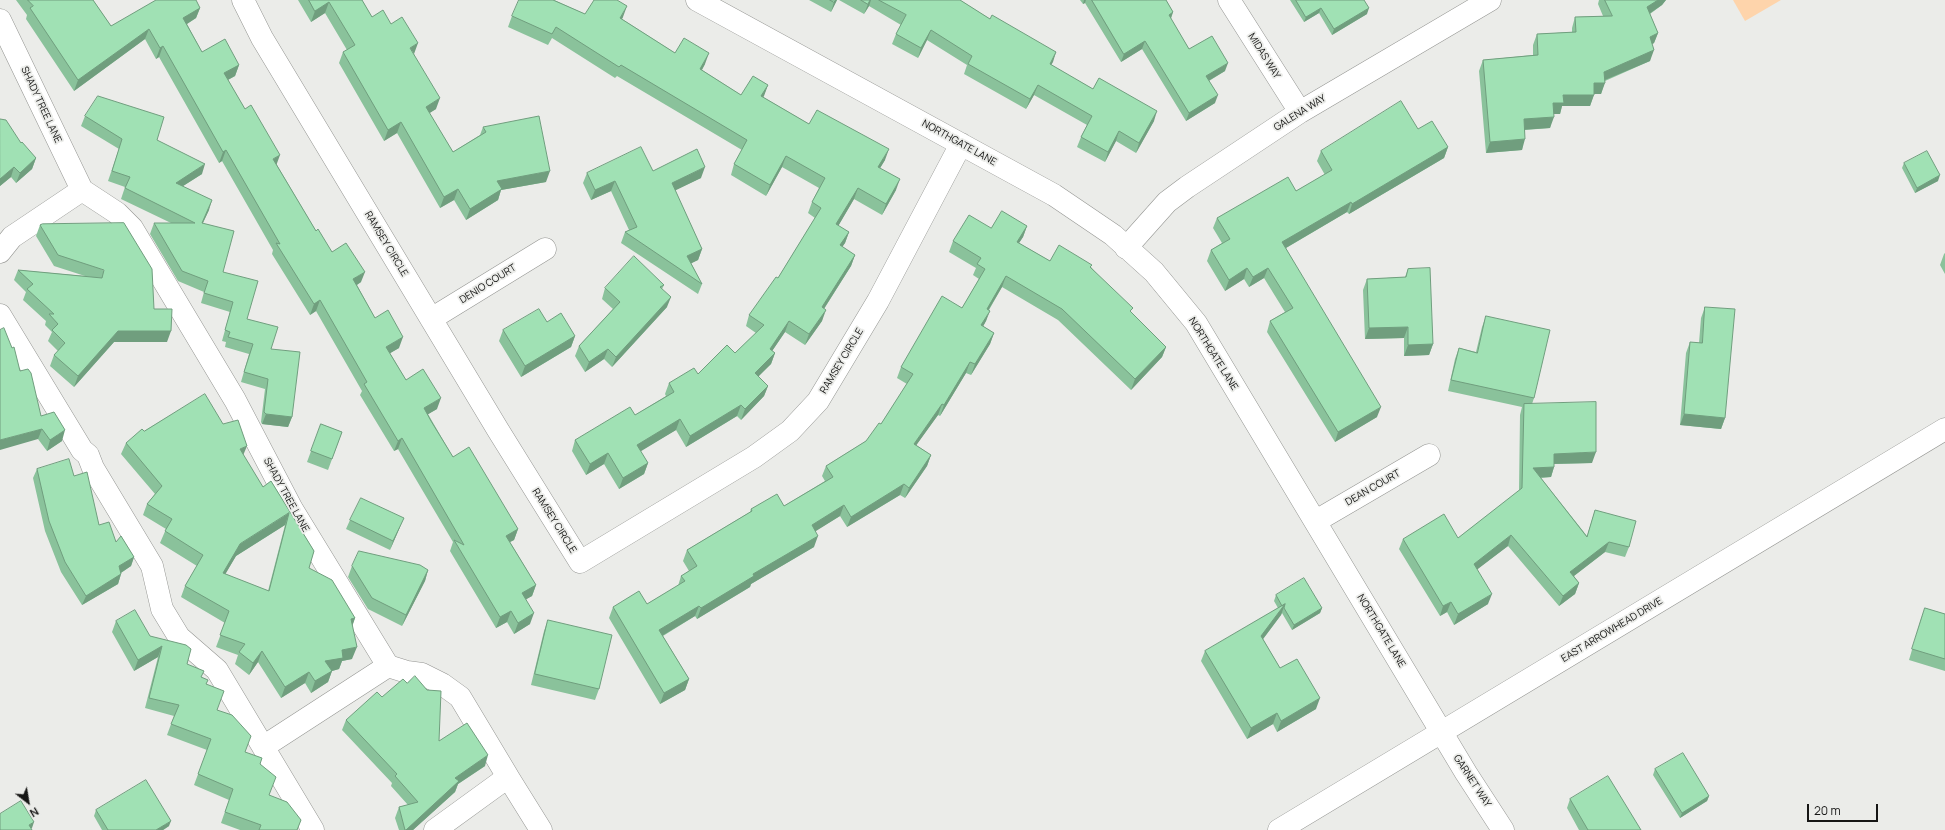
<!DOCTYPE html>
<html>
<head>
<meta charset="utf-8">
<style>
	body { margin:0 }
	#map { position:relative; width:1945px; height:830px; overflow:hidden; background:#ebece9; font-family:Manrope,sans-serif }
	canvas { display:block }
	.north { position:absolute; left:8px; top:782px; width:40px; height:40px; -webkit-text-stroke:3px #ebece9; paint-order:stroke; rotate:149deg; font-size:11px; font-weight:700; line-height:16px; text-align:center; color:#161615 }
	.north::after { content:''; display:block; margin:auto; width:14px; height:18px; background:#161615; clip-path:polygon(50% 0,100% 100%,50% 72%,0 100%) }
	.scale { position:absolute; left:1807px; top:804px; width:71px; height:18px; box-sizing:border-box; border:2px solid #161615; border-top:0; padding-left:5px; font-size:12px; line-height:14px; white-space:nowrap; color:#161615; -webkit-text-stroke:3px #ebece9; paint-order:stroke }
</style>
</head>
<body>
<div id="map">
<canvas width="1945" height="830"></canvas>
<div class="north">N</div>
<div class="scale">20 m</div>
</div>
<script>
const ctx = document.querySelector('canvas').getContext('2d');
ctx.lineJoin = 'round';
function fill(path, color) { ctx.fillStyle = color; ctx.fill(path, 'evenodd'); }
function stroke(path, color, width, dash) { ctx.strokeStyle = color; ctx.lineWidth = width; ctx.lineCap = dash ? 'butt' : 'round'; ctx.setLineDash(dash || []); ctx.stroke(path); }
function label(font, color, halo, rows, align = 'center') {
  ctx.font = font + ' Manrope,sans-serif'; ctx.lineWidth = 3.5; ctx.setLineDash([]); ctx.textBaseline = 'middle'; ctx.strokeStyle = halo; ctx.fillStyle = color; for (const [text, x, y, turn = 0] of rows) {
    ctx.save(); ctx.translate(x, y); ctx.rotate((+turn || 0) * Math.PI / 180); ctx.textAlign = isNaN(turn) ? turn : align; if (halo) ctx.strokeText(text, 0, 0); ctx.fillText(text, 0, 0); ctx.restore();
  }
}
fill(new Path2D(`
	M1733,0h48l-36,21z`), '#fed4ab');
const minor = new Path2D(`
	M243,0l19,38 236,392 82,132 174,-105 36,-26 28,-30 60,-100 83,-157
	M697,0l357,195 59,40 41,37 42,51 270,450 37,57
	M1229,0l71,112
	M0,20l82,170
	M1126,248l41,-46 20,-15 113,-75 190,-112
	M0,252l12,-15 70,-47 35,23 15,15 103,172 57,109 96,157 19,6 15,2 20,10 18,13 48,80 -73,53
	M0,315l82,135 6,5 5,13 59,98 10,43 17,28 38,33 96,160
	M431,319l114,-70
	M1316,521l113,-66
	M263,747l125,-81
	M508,777l33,53
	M1279,830l666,-401`);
stroke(minor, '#949592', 23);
stroke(minor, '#fff', 22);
fill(new Path2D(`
	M16,0h77l18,26 89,-18 -4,10 -9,6 15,28 37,13 -4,11 -7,4 49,85 39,66 16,21 29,30 -4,3 18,33 24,30 -9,5 16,27 31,29 -9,5 25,43 65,72 -4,11 -4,2 26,43 -4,11 -6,3 4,25 -16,10 -7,-12 -11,6 -46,-77 3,-9 -55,-93 -4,2 -34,-56 2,-4 -46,-80 -6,4 -38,-61 1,-4 -51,-89 -3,2 -60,-106 -3,2 -11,-20 -71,52 -48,-72 1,-4z
	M298,0h64l10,17 19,7 23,30 22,55 -7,4 24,39 27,-17 3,-8 63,55 -45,8 -3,10 -32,20 -12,-20 -14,8 -43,-75 -13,8 -45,-78 4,-11 4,-2 -22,-37 -14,9z
	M554,0l31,14 38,3 -1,2 53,34 30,11 -3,6 39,25 27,-10 -5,12 46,27 76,36 -5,8 16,22 -14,25 -28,-16 -16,27 11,6 -4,11 -3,4 13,8 -4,11 -27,43 -2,12 -17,24 -20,-13 -13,19 3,2 -4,11 -13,12 10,10 -4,10 -23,24 -4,-4 -51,31 -10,-17 -36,21 8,12 -4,11 -25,15 -15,-25 -18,11 -14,-24 3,-11 60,-25 31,-19 -1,-2 4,-11 29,-9 37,-21 21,-20 -10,-7 3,-11 29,-37 37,-60 -7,-5 4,-11 7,-14 -37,-21 -16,29 -35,-21 3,-11 8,-14 -125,-74 -2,2 -63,-40 -4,7 -40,-18 4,-11z
	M809,0h28l-6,12z
	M839,0h121l30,19 66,33 -5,13 42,24 61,32 -18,32 -20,-12 -11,21 -28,-15 4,-10 6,-12 -53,-30 -8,14 -62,-35 3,-9 -40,-25 -9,18 -26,-14 4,-10 5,-9 -32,-19 -5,8z
	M1080,0h86l7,12 -2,7 18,30 36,22 -16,10 6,22 -29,18 -44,-72 -21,13 -36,-59 -2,1z
	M1290,0h74l3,14 -35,21 -13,-22 -15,9z
	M1599,0h67l-4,5 -12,9 8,19 -4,10 -2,1 -2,17 -45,20 -4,13h-7l-4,12h-28l-2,8h-7l-3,14 -25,2 -3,20 -36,3 -7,-82 4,-11 50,-5v-10l4,-11 35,-2v-4l3,-11 28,-1 -5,-12z
	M85,116l72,24 45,34 -19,12 26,24 -6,13 20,49 24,47 24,30 21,68 -4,10 -26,-3 -1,-2 4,-33 -24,-7 8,-28 -24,-7 1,-5 -4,-1 8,-29 -29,-9 3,-11 -26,-11 -28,-47 4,-11h17l-50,-24 4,-12 -17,-6 11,-32 -38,-23z
	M0,119l21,24 15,15 -4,11 -16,14 -5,-6 -11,9z
	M1418,129l30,18 -4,11 -95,56 -2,-2 -61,36 91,169 -42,25 -68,-110 3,-11 15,-9 -21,-34 -15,9 -5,-8 -19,12 -18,-30 4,-11 11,-7 -9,-15 4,-10 79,-27 29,-16 -8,-14 4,-10z
	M1904,163l34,18 -23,12 -13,-25z
	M653,171l48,7 -26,12 27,59 -4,11 -7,3 11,21 -4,10 -77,-51 4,-11 4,-2 -18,-39 -20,9 -8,-17 4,-10z
	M42,224l112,85 13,33h-53l-40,45 -24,-21 4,-11 4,-4 -10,-10 4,-9 -7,-7 1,-4 -23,-21 3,-8 -12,-12 4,-10 67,6 -31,-10 -18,-30 4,-11z
	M1027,226l-4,11 -4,6 31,18 41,6 40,46 35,34 -4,10 -31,33 -73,-70 -56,-33 -13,23 -3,11 -3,5 11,7 -4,11 -19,31 -5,-2 -26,43 -2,-1 -22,30 15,10 -4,11 -22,32 -5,-3 -53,32 -7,-11 -25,15 -1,16 -63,37 -1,3 -53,32 -2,-3 -32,20 26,43 -4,11 -25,14 -51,-86 4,-11 34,-3 31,-18 3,-10 8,-5 -6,-10 4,-11 63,-38 1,-3 33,-3 41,-25 -3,-5 4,-10 40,-25 15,-17 26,-40 -10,-6 4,-11 61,-59 17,-29 -6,-4 3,-7 -27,-16 4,-11 38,-13z
	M1945,253v21l-5,-9 4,-11z
	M1408,269l25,75 -4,11 -25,1v-18l-39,1 -2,-49 4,-11 38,-2z
	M664,285l-2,4 5,18 -55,60 -8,-8 -19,13 -10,-16 4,-10 34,-37 -11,-10 3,-11z
	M1705,307l20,111 -4,11 -41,-4 6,-72 4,-11 9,1 2,-25z
	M1486,316l48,82 -2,6 60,59 -38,1v3l-3,10 -10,1 46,58 8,-26 34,37 -4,10 -20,-5 -31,24 5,7 -4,11 -16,12 -51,-60 -31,23 11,35 -34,21 -7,-13 -7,4 -41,-67 4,-10 55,-1 61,-47 1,-76 2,-8 -74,-16 7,-32 4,-11 17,4 6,-25z
	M547,322l28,14 -4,11 -50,30 -22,-36 4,-11z
	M20,371l21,45 21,25 -15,10 -9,-12z
	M223,424l20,31 20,32 8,-6 43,70 -5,17 46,50 -3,8v33l-10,2 -3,8 -7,2 -4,11 -17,11 -6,-10 -24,15 -23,-36 -9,13 -14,-11 3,-9 -22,-8 9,-24 -44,-26 4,-11 12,-20 -37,-23 6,-14 -23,-14 4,-11 8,-10 -34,-40 5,-11 18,-12zM285,525l-17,66 -43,-17 11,-18z
	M321,424l21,8 -14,38 -21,-8z
	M37,469l37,7 25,49 17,17 18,15 -3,9 -10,7v1l-3,10 -36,21 -21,-33 -16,-41 -12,-53z
	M350,520l50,7 -10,23 -44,-21z
	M352,566l76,4 -3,11 -23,45 -34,-17 -20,-32z
	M1276,595l46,13 -2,5 -28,17 -10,-17 -1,2 -18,24 17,29 36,41 -39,23 -4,-8 -26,15 -46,-78 4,-10 73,-43 -4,-7z
	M1925,608l20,6v57l-36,-11 12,-41z
	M548,620l51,69 -4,11 -64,-15 13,-54z
	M116,621l34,15 37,28 14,13 7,3 -2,4 11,26 28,42 15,12 9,31 32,25 -4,10h-57l-19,-7 8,-23 -35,-15 13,-35 -40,-15 7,-19 -29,-8 13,-51 -24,14 -22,-39z
	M407,683l32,58 46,25 -27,18 -3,8 -42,38h-14l-4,-12 4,-11 9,-2 -17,-19 1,-3 -50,-53 4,-10z
	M1655,769l54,27 -2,5 -27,17 -27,-43z
	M1570,799l71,31h-62l-12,-22z
	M96,810l73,16 -6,4h-61l-8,-14z`), '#8ac29b');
fill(new Path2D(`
	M836,0h1l-6,12 3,-10z
	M870,0h1l-2,6 -5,8 4,-10z
	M1084,0h2l-1,3 -2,1z
	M1658,0h8l-4,5 -19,13 4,-11z
	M329,2l-4,11 -14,9 4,-11z
	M627,6l-4,11 -7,12 4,-11z
	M200,8l-4,10 -17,11 4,-11z
	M1321,8l-2,5 -15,9 2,-5z
	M1369,8l-2,6 -35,21 2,-6z
	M1173,12l-3,8 -1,-5z
	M149,29l-4,10 -71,52 4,-11z
	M931,30l-4,10 -9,18 3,-10z
	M1658,33l-4,10 -8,5 4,-11z
	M1145,41l-3,8 -21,13 3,-8z
	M418,43l-4,11 -4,-6z
	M163,46l-4,11 -3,2 4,-11z
	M1654,50l-4,11 -50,21 4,-10z
	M1056,52l-3,10 -7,12 4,-10z
	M709,53l-4,11 -9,16 4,-11z
	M1228,63l-3,8 -22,13 3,-8z
	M239,65l-4,11 -15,8 4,-11z
	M1594,83h11l-4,11h-11z
	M768,85l-4,11 -7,11 4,-11z
	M1038,85l-4,10 -8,14 4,-10z
	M1218,95l-3,8 -29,18 3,-8z
	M1563,95h31l-4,11h-28l-2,8h-11l4,-11z
	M440,98l-4,11 -14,9 4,-11z
	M1157,111l-3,10 -18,32 3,-10z
	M1554,117l-4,11 -30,2 4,-11z
	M401,122l-4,11 -13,8 4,-11z
	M1119,131l-3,10 -11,21 3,-10z
	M1525,139l-3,11 -36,3 4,-11z
	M1448,147l-4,11 -95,56 3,-10z
	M889,149l-4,11 -11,18 4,-11z
	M226,150l-4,11 -3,2 4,-11z
	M280,155l-4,11 -3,-7z
	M786,156l-4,11 -16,29 4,-11z
	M36,158l-4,11 -16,14 4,-10z
	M205,164l-3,10 -30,19 4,-10z
	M14,167l-3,10 -11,9v-7z
	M705,167l-4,11 -33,16 4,-11z
	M550,171l-4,11 -45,8 -3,10 -32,20 4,-11 27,-28z
	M1940,175l-2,6 -23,12 2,-5z
	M900,179l-4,11 -14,25 4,-11z
	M615,181l-4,10 -20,9 4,-10z
	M858,188l-4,11 -21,36 3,-11z
	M458,189l-4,11 -14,8 4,-11z
	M212,200l-3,10 -11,23 4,-10z
	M1351,202l-4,10 -68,40 3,-10z
	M1027,226l-4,11 -10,15 4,-10z
	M849,232l-4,11 -9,13 4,-11z
	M702,249l-4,11 -14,7 3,-11z
	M855,255l-4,11 -33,52 4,-11z
	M1247,268l-3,11 -19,12 4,-11z
	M1268,268l-4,10 -15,9 4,-10z
	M365,272l-4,10 -12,8 4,-11z
	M1006,276l-4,11 -19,32 4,-10z
	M671,297l-4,10 -55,60 4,-10z
	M320,300l-4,11 -6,4 4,-11z
	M826,310l-4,11 -17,24 4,-11z
	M990,311l-4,10 -8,15 3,-11z
	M789,321l-4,11 -19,28 4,-11z
	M1408,327l-4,11 -39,1 4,-11z
	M118,331h53l-4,11h-53l-40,45 4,-11z
	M994,333l-4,11 -19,31 4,-11z
	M575,336l-4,11 -50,30 4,-11z
	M403,337l-4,11 -17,10 4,-11z
	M1433,344l-4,11 -25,1 4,-11z
	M1166,347l-4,10 -31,33 4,-11z
	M608,349l-4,10 -19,13 4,-10z
	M775,353l-4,11 -20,20 4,-11z
	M970,362l-4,11 -26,43 4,-11z
	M768,386l-4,10 -23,24 4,-11z
	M441,398l-4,11 -17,10 4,-11z
	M942,404l-4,11 -28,39 4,-10z
	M741,405l-4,11 -51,31 4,-11z
	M1381,407l-4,10 -42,25 3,-10z
	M266,414l26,3 -4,10 -26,-3z
	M1684,414l41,4 -4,11 -41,-4z
	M680,419l-4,11 -43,26 4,-11z
	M42,429l-4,10 -38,11v-10z
	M65,430l-3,11 -15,10 3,-11z
	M402,438l-4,11 -4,2 4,-10z
	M247,446l-5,12 -2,-9z
	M1596,452l-4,11 -42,1 4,-10z
	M608,453l-4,11 -18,11 4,-11z
	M931,455l-4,11 -22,32 4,-10z
	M648,463l-4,11 -25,15 4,-11z
	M1554,467l-3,10 -21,1 3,-10z
	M904,484l-4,11 -53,32 4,-10z
	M844,505l-4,11 -32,20 4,-11z
	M289,513l-4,12 -49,31 -17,29 4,-12 17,-29z
	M404,518l-4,9 -10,23 3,-9z
	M518,529l-4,11 -12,6 4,-10z
	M1511,535l-3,11 -38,29 4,-11z
	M818,536l-4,11 -63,37 -1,3 -53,32 4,-11 52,-34z
	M1609,542l-4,10 -39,30 4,-10z
	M134,557l-3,9 -15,10 3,-10z
	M428,570l-3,11 -23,45 4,-11z
	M121,574l-3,10 -36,21 4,-9z
	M1579,583l-4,11 -16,12 4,-10z
	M536,585l-4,11 -14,8 4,-11z
	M1492,594l-4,10 -34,21 4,-11z
	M1451,602l-4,10 -7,4 3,-10z
	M1285,604l-4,11 -24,32 4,-11z
	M699,606l-4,10 -40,24 4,-10z
	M1322,608l-2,5 -28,17 2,-5z
	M511,611l-4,11 -11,6 4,-11z
	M534,613l-4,11 -16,10 4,-11z
	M355,618l-4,12v-11z
	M162,646l-4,11 -24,14 4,-11z
	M357,647l-5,12 -10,2 -3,8 -7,2 -4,11 -17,11 4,-12 10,-20 17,-11z
	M262,651l-4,11 -9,13 4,-12z
	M309,672l-4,11 -24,15 4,-11z
	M689,679l-4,11 -25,14 4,-11z
	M1320,698l-4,11 -39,23 4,-11z
	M1277,713l-4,11 -26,15 4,-11z
	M488,755l-3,11 -27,18 -3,8 -42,38h-7l49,-52z
	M1709,796l-2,5 -27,17 2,-5z
	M171,821l-2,5 -6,4h-7z
	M34,822l-2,6 -4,2 1,-5z`), '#709e7e');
const building = new Path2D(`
	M28,0h65l18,26 45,-26h40l4,8 -17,10 19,34 23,-13 14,26 -15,8 21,36 6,-4 29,50 -7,4 43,72 2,-2 14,23 14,-9 19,29 -12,7 22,39 13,-8 15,27 -17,10 20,33 17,-11 18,29 -17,10 7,13 22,36 16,-10 49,82 -12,7 30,49 -14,8 12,20 -16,10 -7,-12 -11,6 -46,-77 10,5 -62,-107 -4,3 -34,-57 3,-2 -47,-82 -6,4 -38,-61 4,1 -54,-94 -3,2 -60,-106 -3,2 -11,-19 -71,51 -48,-72 3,-2z
	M309,0h53l10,17 11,-7 8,14 11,-7 16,26 -8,5 30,50 -14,9 27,45 33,-20 -3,-5 56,-11 11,55 -53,10 5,8 -32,20 -12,-20 -14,8 -43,-75 -13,8 -45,-78 12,-7 -26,-43 -14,9z
	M519,0h34l32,14 9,-14h23l10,6 -7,12 55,35 9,-15 25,15 -9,16 41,26 12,-19 15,9 -7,11 48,28 8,-14 72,39 -11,18 22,12 -14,25 -28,-16 -22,36 13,8 -9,13 15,10 -33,52 4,3 -17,24 -20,-13 -19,28 5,4 -20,20 13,13 -23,23 -4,-4 -51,31 -10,-17 -43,26 11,18 -25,15 -15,-25 -18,11 -15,-24 55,-33 5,8 39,-23 -5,-9 25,-15 4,6 29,-29 8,8 29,-28 -15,-10 27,-38 2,1 43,-70 -9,-6 13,-24 -39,-22 -16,29 -36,-21 13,-24 -126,-75 -2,2 -63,-40 -4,7 -40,-18z
	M830,0h6l-2,2z
	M861,0h9l-2,4z
	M879,0h81l30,19 2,-4 64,37 -6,12 43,25 6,-11 58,33 -18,32 -20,-12 -11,21 -27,-15 11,-21 -54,-31 -8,14 -62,-35 4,-8 -41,-26 -10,18 -25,-14 10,-19z
	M1092,0h74l7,12 -4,3 20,34 23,-13 16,27 -22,13 12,19 -29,18 -44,-72 -21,13z
	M1296,0h68l5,8 -35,21 -13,-21 -15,9z
	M1605,0h53l-11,7 11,26 -8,4 4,13 -50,22 1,11h-11v12h-31l1,8h-11l1,14 -30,2 1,20 -35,3 -7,-82 55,-5 -1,-21 39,-2 -1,-15 37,-1z
	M98,96l66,21 -7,23 48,24 -29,19 36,17 -10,23 32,8 -11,41 35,9 -11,38 31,8 -7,22 29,3 -8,65 -26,-3 -2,-2 4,-33 -24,-7 9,-28 -25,-7 2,-5 -5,-2 8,-28 -29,-9 4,-12 -26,-10 -28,-48h41l-70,-35 5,-11 -18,-6 10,-32 -37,-23z
	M1401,101l17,28 14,-8 16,26 -96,57 -1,-2 -69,40 99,165 -43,25 -68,-111 23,-13 -25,-40 -15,9 -6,-9 -18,12 -18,-30 19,-11 -13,-21 71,-41 8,14 36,-21 -11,-19z
	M0,119l6,1 15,23 1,-1 14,16 -16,15 -6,-6 -14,12z
	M641,147l12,24 44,-22 8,18 -33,16 30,66 -15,7 15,28 -77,-52 12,-5 -22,-46 -20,9 -8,-17z
	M1927,151l13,24 -23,13 -13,-25z
	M1002,211l25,15 -10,16 33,19 9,-16 33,20 -2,2 43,41 -3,3 36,36 -31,32 -73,-70 -56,-33 -19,33 3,2 -9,14 13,8 -19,31 -5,-2 -26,43 -2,-1 -28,40 17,11 -22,33 -5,-4 -53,33 -7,-12 -32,20 6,11 -65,38 1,2 -53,32 -2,-2 -40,24 30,49 -25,14 -51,-86 26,-16 8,13 38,-23 -4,-5 16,-10 -10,-16 65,-39 -1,-2 26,-15 7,12 49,-29 -7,-11 40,-25 13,-18 2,1 32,-50 -12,-7 41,-71 20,12 23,-39 -8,-5 4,-6 -28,-17 16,-26 22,13z
	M124,223l28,46 2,40h18l-1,22h-53l-40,45 -24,-21 11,-12 -13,-13 6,-6 -9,-10h5l-27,-25 6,-5 -15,-14 84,8 2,-8 -46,-15 -18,-30 2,-1z
	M634,256l30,29 -4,2 11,10 -55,60 -8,-8 -19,13 -10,-16 41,-44 -15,-14z
	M1430,268l3,76 -25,1v-18l-39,1 -2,-49 39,-2 2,-8z
	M1705,307l30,2 -10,109 -41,-4 6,-72 12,1z
	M539,309l8,13 14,-9 14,23 -50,30 -22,-36z
	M1486,316l64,14 -16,68 -83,-18 8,-32 18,5z
	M4,328l8,20 2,-1 6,24 8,-2 3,4 10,43 13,-4 11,18 -15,10 -8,-11 -42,11v-110z
	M205,394l18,30 15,-4 9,26 -7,3 23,38 8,-6 43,70 -5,17 23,12 23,38 -4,1 6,28 -15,3 1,8 -18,3 7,10 -17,10 -6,-9 -24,15 -23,-36 -9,12 -14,-11 6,-8 -25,-9 9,-24 -44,-25 18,-31 -38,-24 7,-12 -25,-15 15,-18 -36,-43 16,-14 2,2zM289,513l-20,78 -46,-18 17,-29z
	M1596,402v50l-42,2v13l-21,1 54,69 8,-27 41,11 -7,26 -20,-5 -39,30 9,11 -16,13 -52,-61 -37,29 18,30 -34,20 -7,-12 -8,4 -40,-67 41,-25 14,24 64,-50 2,-84z
	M321,424l21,8 -10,27 -21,-8z
	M69,459l5,17 13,-4 12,53 10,-3 7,20 5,-6 13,21 -15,9 2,8 -35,22 -21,-34 -16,-41 -12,-52z
	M361,498l43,20 -11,23 -43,-21z
	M359,551l61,14 8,5 -22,45 -34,-17 -20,-32z
	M1304,578l18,30 -28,17 -10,-17 1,-4 -3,2 -6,-11z
	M1285,604l-24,32 19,32 17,-9 23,39 -39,23 -4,-8 -26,15 -46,-77z
	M1925,608l20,6v45l-33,-10z
	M135,610l15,26 36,9 5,4 -4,15 17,7 -3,6 7,3 -2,4 18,7 -7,19 15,5 19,21 -6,16 17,6 -2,6 16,13 -7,18 18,7 14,18 -4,10h-38l2,-5 -36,-13 8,-23 -35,-15 13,-35 -40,-15 8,-19 -30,-7 13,-52 -24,14 -22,-39z
	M548,620l64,15 -13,54 -64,-15z
	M415,676l12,14 14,1 -2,50 28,-18 21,32 -33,23 4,3 -53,49h-1l-6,-23 19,-5 -23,-26 2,-2 -51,-54 31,-28 5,5 21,-18 4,4z
	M1683,753l26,43 -27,17 -27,-44z
	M1608,776l33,54h-53l-18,-31z
	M146,780l25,41 -15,9h-48l-12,-20z
	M21,801l13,21 -5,3 3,5h-32v-16z`);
fill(building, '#a0e1b4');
stroke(building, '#709e7e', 1);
label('10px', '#161615', '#ebece9', [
	["MIDAS WAY",1264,56,58],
	["SHADY TREE LANE",41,105,65],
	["GALENA WAY",1300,113,-32],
	["NORTHGATE LANE",959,143,29],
	["RAMSEY CIRCLE",386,244,59],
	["DENIO COURT",488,284,-32],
	["NORTHGATE LANE",1213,354,58],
	["RAMSEY CIRCLE",842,361,-59],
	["DEAN COURT",1373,488,-30],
	["SHADY TREE LANE",286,495,61],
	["RAMSEY CIRCLE",554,521,58],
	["EAST ARROWHEAD DRIVE",1612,630,-31],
	["NORTHGATE LANE",1381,631,59],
	["GARNET WAY",1472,781,57]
]);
</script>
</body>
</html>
